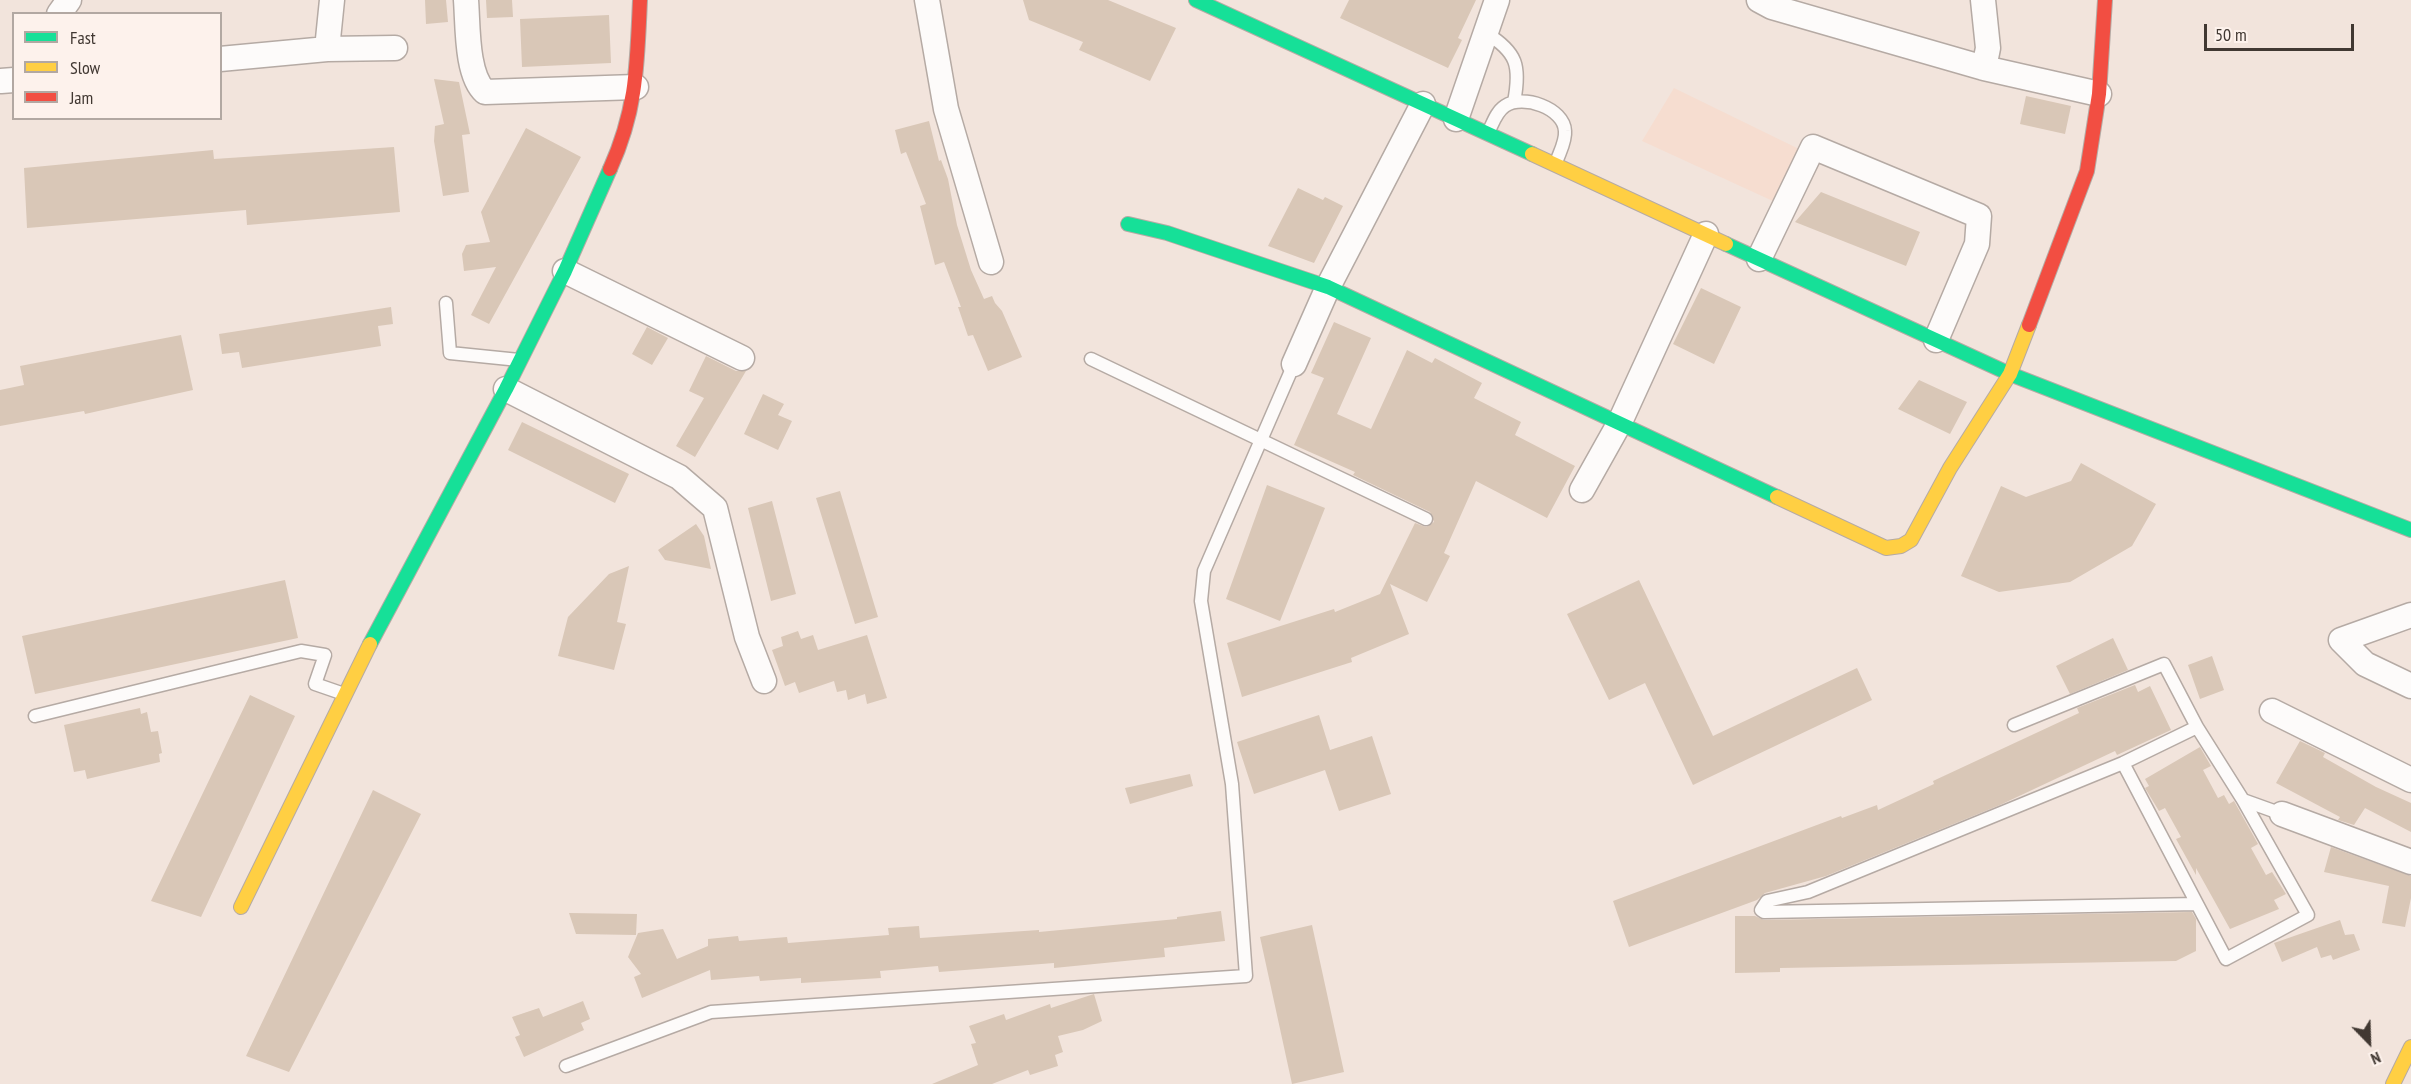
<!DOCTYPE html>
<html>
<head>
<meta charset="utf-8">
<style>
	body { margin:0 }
	#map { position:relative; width:2411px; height:1084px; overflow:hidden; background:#f2e4dc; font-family:"PT Sans Narrow",sans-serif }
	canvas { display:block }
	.legend { position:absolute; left:12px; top:12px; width:210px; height:108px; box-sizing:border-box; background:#fdf2ec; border:2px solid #b2a8a2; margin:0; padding:8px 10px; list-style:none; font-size:18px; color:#413832 }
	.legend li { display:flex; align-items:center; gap:12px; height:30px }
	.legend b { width:30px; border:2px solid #b2a8a2 }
	.north { position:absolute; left:2339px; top:1012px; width:60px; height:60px; -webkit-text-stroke:4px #fdf2ec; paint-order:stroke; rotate:157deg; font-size:16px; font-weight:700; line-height:24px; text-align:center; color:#413832 }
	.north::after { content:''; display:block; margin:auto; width:21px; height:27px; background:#413832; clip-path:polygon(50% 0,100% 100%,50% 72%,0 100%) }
	.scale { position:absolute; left:2204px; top:24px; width:150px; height:27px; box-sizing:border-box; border:3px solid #413832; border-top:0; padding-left:8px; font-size:18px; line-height:21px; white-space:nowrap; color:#413832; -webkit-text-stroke:4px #fdf2ec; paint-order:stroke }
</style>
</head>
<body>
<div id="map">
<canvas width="2411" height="1084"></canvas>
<ul class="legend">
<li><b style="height:8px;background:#16e098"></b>Fast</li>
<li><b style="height:8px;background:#ffcf43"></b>Slow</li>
<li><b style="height:8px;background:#f24e42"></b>Jam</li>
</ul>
<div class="north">N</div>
<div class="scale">50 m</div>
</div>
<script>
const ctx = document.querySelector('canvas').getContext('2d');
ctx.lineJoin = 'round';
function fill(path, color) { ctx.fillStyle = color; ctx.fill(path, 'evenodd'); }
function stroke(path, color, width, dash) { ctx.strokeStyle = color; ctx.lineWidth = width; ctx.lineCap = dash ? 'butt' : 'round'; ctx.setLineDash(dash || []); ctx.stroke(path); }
fill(new Path2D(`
	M1674,88l127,62 -26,52 -133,-61z`), '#f6ddd0');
fill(new Path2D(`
	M425,0h21l2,22 -22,2z
	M486,0h26l1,17 -26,1z
	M1023,0h85l68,28 -26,53 -71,-31 4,-8 -54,-22z
	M1349,0h127l-18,38 4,2 -14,28 -108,-50z
	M609,15l2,48 -89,4 -2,-48z
	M434,79l25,3 11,52 -8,1 7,57 -26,4 -9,-55 1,-15 9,-2z
	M2026,96l45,10 -6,28 -45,-10z
	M929,121l10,40 2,-1 7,19 9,46 14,45 13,29 8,-3 3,7 7,8 20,46 -34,14 -15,-36 -5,1 -10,-29h3l-17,-45 -9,3 -15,-59 6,-2 -20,-52 -5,2 -6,-24z
	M526,128l55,29 -92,167 -18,-9 25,-48 -32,4 -2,-17 4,-9 24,-3 -9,-30z
	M394,147l6,65 -153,13 -1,-15 -219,18 -3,-60 189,-18 1,9z
	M1298,188l25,12 2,-3 18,9 -29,57 -46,-17z
	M1821,192l99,40 -14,34 -111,-44z
	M1701,288l40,19 -27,57 -41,-20z
	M391,307l2,17 -15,2 3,20 -139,22 -3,-16 -17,2 -3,-20z
	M1334,322l37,16 -34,76 34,15 36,-79 25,13 3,-5 47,25 -8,15 47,24 -6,13 60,31 -28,52 -71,-37 -32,72 6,3 -23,46 -37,-18 19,50 -58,24 1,4 -110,35 -15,-54 107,-34 1,3 45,-18 35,-71 11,4 8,-5 -4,-10 -77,-37 2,-3 -61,-27 30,-67 -13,-5z
	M647,327l21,11 -16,27 -20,-11z
	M181,335l12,55 -108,24 -1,-3 -84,15v-36l24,-5 -4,-19z
	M706,356l30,15h10l-51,86 -19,-11 28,-48 -15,-7z
	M1919,380l48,22 -17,32 -52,-25z
	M763,394l21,10 -6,11 14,6 -14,29 -34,-16z
	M522,422l107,52 -14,29 -107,-53z
	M2081,463l75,41 -24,42 -62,36 -71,10 -38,-16 40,-90 25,11 45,-16z
	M1267,485l58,23 -45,113 -54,-22z
	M840,491l38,126 -23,7 -39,-126z
	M772,501l24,93 -25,7 -23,-93z
	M696,524l8,12 7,33 -46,-9 -7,-10z
	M629,566l-12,56 9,2 -12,46 -56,-14 10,-39 41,-43z
	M285,580l13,58 -263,56 -13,-58z
	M1639,580l74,156 144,-68 15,32 -179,85 -48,-102 -36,17 -42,-86z
	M798,631l3,8 12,-4 5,15 49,-15 20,63 -20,6 -2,-10 -17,6 -2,-10 -9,2 -3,-11 -35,12 -4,-11 -10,4 -13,-36 11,-4 -2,-9z
	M2113,638l15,32 -58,24 -14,-28z
	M2212,656l12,34 -24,9 -12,-34z
	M2135,685l3,7 12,-6 21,44 -54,25 -2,-4 -115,54 -174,71 -61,17 -8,7 -128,47 -16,-46 228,-85 1,2 35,-13 1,5 56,-26 -1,-3 146,-68 -2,-5z
	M250,695l45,21 -94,201 -50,-16z
	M140,708l1,6 6,-2 4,20 7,-1 4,22 -3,1 1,8 -73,17 -2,-9 -11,2 -10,-47z
	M1319,715l11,35 42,-14 19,58 -52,17 -14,-41 -71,24 -17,-52z
	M2300,741l25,12 -2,4 53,30 35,16v29l-46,-24 -11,17 -16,-5 2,-3 -64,-34z
	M2200,747l11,19 -8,4 15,28 6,-3 5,9 5,-3 24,43 -7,4 15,27 6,-3 14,22 -12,6 5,9 -49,20 -34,-61v7l-20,-36 5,-2 -16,-29 -6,3 -14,-23 4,-2 -4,-7z
	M1190,774l3,12 -63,18 -5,-16z
	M373,790l48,24 -132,258 -43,-16z
	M2331,847l80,29v22l-6,29 -23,-4 7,-37 -65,-14z
	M1221,911l4,30 -61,7 1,9 -111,11v-5l-115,9 -1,-6 -58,5 1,7 -80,5v-5l-41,3 -1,-5 -48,4 -1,-10 -68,28 -8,-21 7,-3 -13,-17 10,-24 25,-4 14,30 31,-13v-7l30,-3 1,5 48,-4 1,6 101,-8 -1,-7 31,-2 1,12 119,-8v2l138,-13v-2z
	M2192,912l4,7v32l-20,10 -396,7v4l-45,1v-57h20l9,4z
	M569,913l68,1 -1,21 -60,-1z
	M2340,920l5,15 9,-1 6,16 -27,10 -2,-5 -10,3 -4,-11 -35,15 -8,-19z
	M1312,925l32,147 -52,12 -32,-147z
	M1094,994l8,27 -19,9 -25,6 5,16 -8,3 3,11 -28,9 -2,-5 -36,14h-60l46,-19 -7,-21 5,-1 -7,-17 35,-12 2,6 44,-16 1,4z
	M583,1001l7,18 -9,4 3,7 -60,27 -9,-20 5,-2 -8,-18 27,-9 4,9z`), '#d9c7b7');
const lane = new Path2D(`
	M1486,33c31,19 35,33 28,69
	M1488,133c5,-10 8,-21 17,-27 18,-12 59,2 60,25 1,11 -6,22 -9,32
	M446,303l4,50 69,7
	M1091,359l335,160
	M35,716l266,-65 24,4 -10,29 29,10
	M2014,725l150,-61 33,63
	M2123,763l103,196 82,-44 -65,-115
	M2197,904l-433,8 -3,-2 6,-9 41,-9 315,-129 74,-36 46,73 39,14
	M566,1066l145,-54 535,-36 -14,-192 -31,-183 3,-30 90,-207`);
const street = new Path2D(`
	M466,0c2,25 0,75 19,92l151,-5
	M927,0l19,109 45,153
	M1759,0l13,7 212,61 115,26
	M1983,0l5,48 -4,20
	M59,14l10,-14
	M327,49l5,-49
	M220,59l107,-10 68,-1
	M1,81l13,-1
	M1456,119l41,-119
	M1759,259l54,-112 166,69 -2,28 -41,96
	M565,271l177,87
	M1294,364l34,-77 95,-183
	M506,389l173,88 36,31 32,129 17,44
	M1582,490l37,-66 87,-190
	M2411,615l-70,25 24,24 46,22
	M2272,711l139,69
	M2282,814l129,48`);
const fast = new Path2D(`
	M1196,0l336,154
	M1128,224l39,9 161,54 449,210
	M1726,244l284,130 401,156
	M370,644l136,-255 59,-118 45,-102`);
const slow = new Path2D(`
	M1532,154l194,90
	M1777,497l109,51 15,-2 10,-6 39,-72 60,-94 19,-49
	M241,907l129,-263
	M2393,1084l18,-37`);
const jam = new Path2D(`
	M610,169c27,-60 27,-104 30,-169
	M2029,325l58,-154 12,-77 6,-94`);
stroke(lane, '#b5aaa4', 15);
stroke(street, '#b5aaa4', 27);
stroke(fast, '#b5aaa4', 16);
stroke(slow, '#b5aaa4', 16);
stroke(jam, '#b5aaa4', 16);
stroke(lane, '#fdfbfa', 12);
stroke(street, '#fdfbfa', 24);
stroke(fast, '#16e098', 14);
stroke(slow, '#ffcf43', 14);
stroke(jam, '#f24e42', 14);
</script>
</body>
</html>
